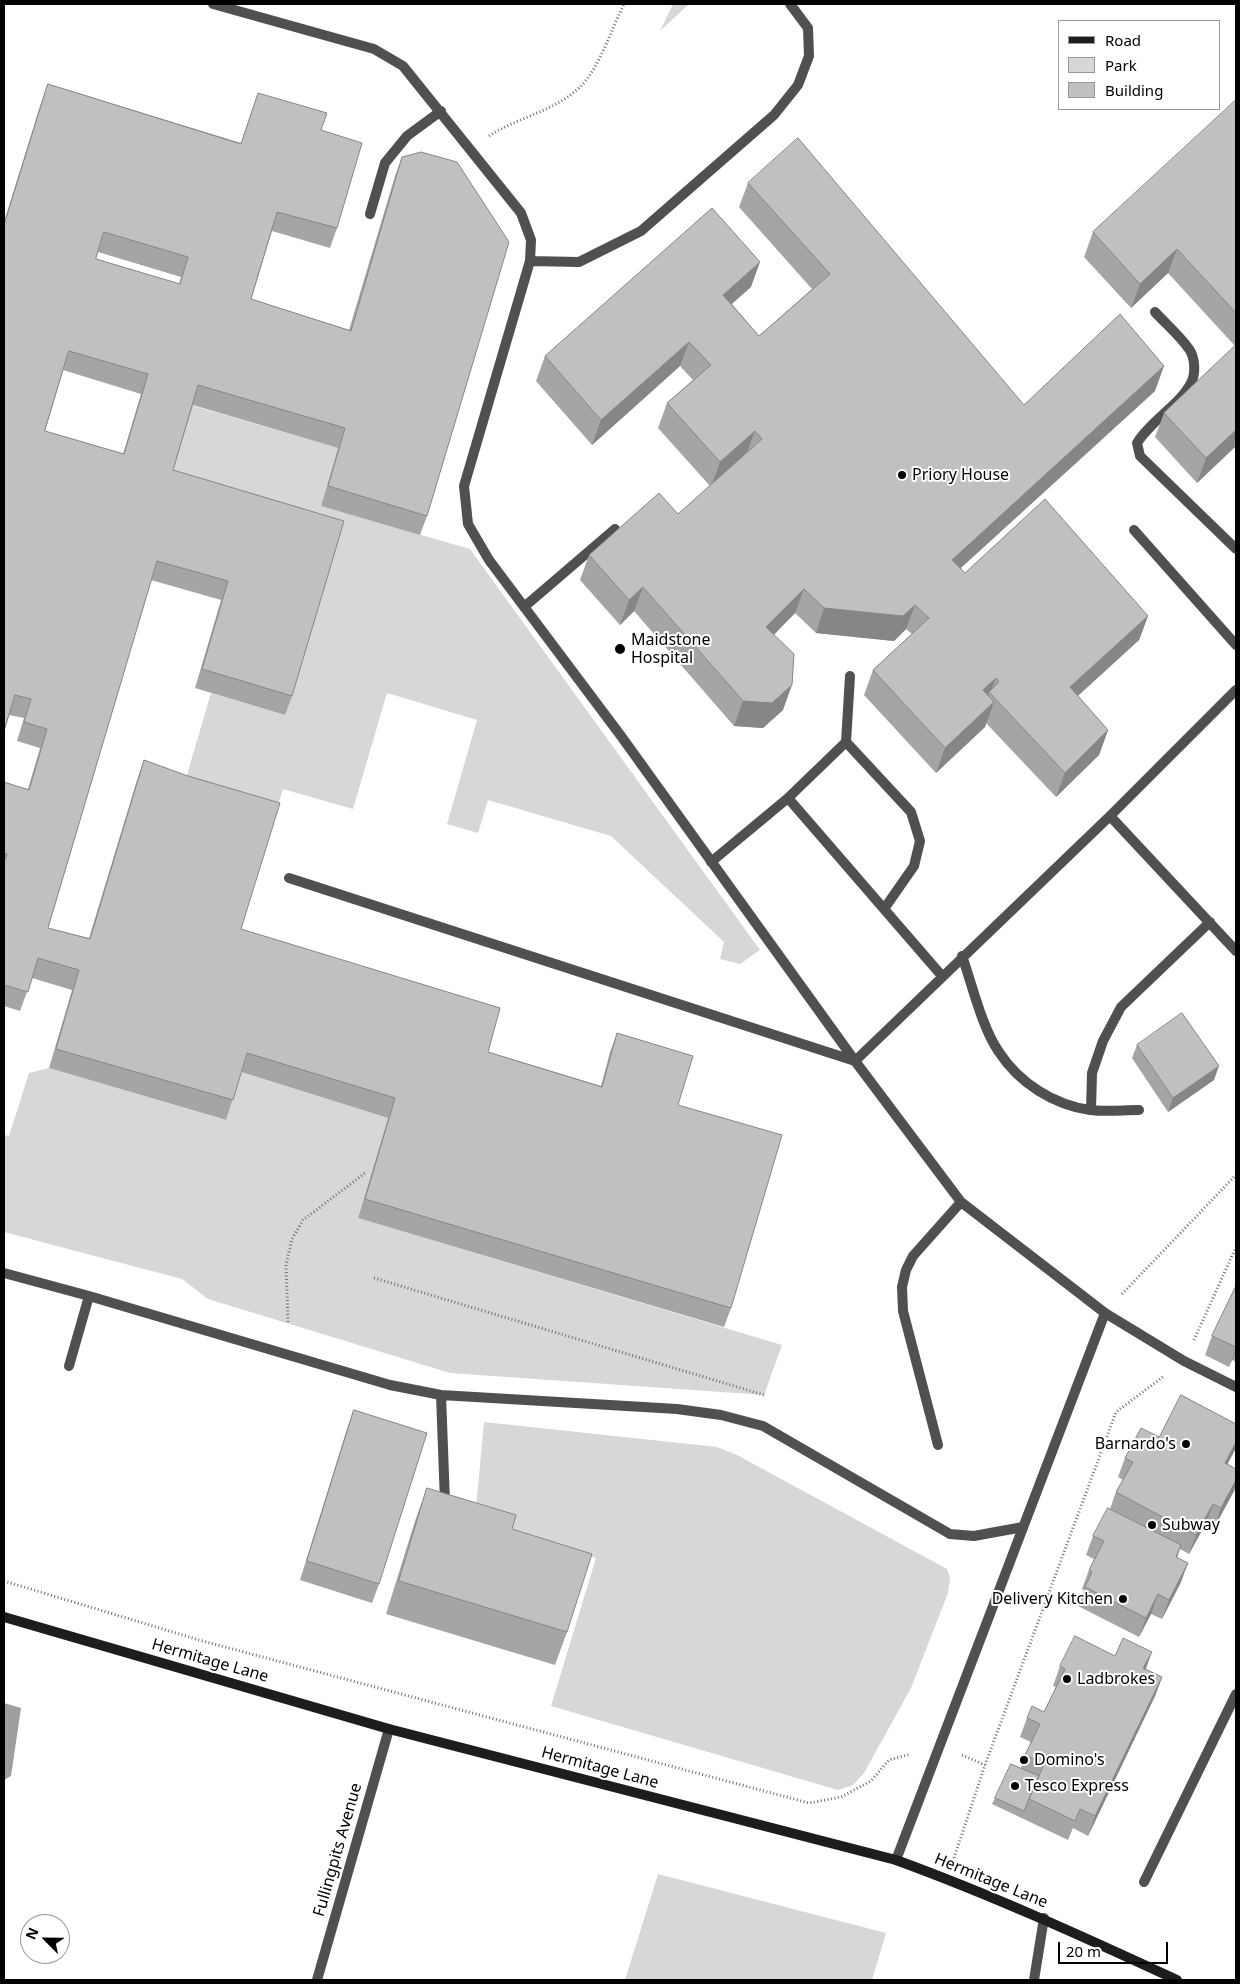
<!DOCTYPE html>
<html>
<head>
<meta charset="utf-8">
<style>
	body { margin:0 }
	#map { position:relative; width:1240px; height:1984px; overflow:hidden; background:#fff; font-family:"Noto Sans",sans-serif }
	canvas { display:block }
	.frame { position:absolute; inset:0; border:5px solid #000; pointer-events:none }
	.legend { position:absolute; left:1058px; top:20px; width:162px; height:90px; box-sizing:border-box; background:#fff; border:1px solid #999; margin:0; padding:6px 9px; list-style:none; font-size:15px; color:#000 }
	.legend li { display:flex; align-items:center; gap:10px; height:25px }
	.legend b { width:25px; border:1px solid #999 }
	.north { position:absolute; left:20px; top:1914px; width:50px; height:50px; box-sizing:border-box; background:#fff; border:1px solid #999; border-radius:50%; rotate:293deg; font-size:14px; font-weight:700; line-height:20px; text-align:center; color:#000 }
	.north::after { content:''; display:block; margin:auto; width:18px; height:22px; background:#000; clip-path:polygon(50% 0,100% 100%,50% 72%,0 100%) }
	.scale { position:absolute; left:1058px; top:1942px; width:110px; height:22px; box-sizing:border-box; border:2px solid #000; border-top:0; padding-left:6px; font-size:15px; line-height:18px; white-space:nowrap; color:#000; -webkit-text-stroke:4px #fff; paint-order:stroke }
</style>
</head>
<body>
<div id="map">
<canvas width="1240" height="1984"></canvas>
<div class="frame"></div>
<ul class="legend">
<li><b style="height:6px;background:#1d1d1d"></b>Road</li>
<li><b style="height:14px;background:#d7d7d7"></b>Park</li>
<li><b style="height:14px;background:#c0c0c0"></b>Building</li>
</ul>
<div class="north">N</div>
<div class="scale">20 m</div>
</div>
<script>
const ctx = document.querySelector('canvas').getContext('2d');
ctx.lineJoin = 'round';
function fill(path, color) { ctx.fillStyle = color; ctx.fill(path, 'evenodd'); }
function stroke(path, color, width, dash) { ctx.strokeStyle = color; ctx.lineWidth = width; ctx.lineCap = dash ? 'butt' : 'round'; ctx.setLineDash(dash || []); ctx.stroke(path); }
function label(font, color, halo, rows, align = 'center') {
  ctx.font = font + ' "Noto Sans",sans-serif'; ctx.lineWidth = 4; ctx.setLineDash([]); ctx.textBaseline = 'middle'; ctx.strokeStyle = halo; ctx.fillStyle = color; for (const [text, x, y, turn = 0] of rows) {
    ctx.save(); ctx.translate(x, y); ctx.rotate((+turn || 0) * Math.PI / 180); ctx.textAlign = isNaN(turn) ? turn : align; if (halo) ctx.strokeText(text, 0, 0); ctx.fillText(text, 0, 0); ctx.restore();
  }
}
fill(new Path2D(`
	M673,4h16l-29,27z
	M191,405l147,43 -17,58 149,43 290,401 -20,14 -20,-5 4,-17 -113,-106 -123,-36 -10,33 -31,-9 30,-104 -90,-27 -34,116 -70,-20 -10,33 -92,-27 30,-102 74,22 -119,-226z
	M49,1068l176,52 15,-48 148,46 -30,100 424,127 -18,50 -314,-22 -242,-74 -26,-20 -178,-47v-97l5,1 20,-63z
	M484,1422l233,25 20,8 210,114 3,9 -2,15 -37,95 -47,85 -11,12 -15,5 -287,-84 45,-148 -121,-39z
	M658,1874l228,59 -14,47h-247z`), '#d7d7d7');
fill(new Path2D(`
	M4,1703l17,5 -10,68 -7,4z`), '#9e9e9e');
stroke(new Path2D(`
	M489,136c29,-19 67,-25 92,-50 18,-18 31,-58 43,-82
	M374,1278l390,117
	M1122,1294l114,-119
	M288,1322l-2,-57 6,-26 11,-19 62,-47
	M1194,1340l42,-93
	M4,1581l195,59 610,163 32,-6 30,-16 18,-21 22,-6
	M962,1755l23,10
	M954,1858l31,-93 131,-353 48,-36`), '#727272', 3, [1, 2.5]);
stroke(new Path2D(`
	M213,4l161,45 29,17 118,147 10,27 -1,21 -66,225 4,38 21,36 132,176 234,325 106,141 144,111
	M370,214l15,-51 22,-27 34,-25
	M530,261l49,1 62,-31 133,-116 24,-30 11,-29 -1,-28 -18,-24
	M1155,312c11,12 25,24 34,37 6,8 7,25 2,34 -11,22 -40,37 -54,60l3,13 96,93
	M1134,530l102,115
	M524,607l91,-78
	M850,676l-4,66 -58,56 154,178
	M846,742l65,70 9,29 -6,25 -30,43
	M1110,816l126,135
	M711,862l77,-64
	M289,878l566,183 255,-245 126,-126
	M962,956c10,28 20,72 37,96 20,31 55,53 91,58 16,2 33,0 49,0
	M1091,1110l1,-37 11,-32 18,-34 89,-85
	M4,1273l85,23 301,89 51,10 236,14 44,6 42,11 187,108 24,2 49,-9
	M69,1366l20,-70
	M441,1395l4,107
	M938,1445l-35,-134 -1,-24 4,-17 7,-14 48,-54
	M1144,1882l92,-188
	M1034,1980l10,-62`), '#505050', 10);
stroke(new Path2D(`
	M896,1860l209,-547 79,48 52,26
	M317,1980l72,-251`), '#505050', 10);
stroke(new Path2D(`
	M4,1617l385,112 507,131c96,35 188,77 281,120`), '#1d1d1d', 10);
fill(new Path2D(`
	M48,84l193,59 17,-50 63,37 16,98 -7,20 -58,-17 -21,68 98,31 46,-154 7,-19 25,359 -7,19 -99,-29 17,-58 -145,-43 -20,65 119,226 -7,19 -90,-27 26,-88 -70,-20 -103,348 41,10 48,-158 7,-20 97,169 247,123 113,34 9,-34 7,-19 61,72 53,203 -7,19 -366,-109 30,-100 -147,-46 -15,48 -177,-52 23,-78 -40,-12 -12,33 -16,-5v-223l24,6 12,-41 -23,-7 7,-23 -15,-3 -5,16v-509l37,-119zM98,252l83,25 -2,7 -83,-25zM63,370l78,24 -18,60 -78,-23z
	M1236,103v343l-39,37 -42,-46 9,-24 71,-67 -67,-73 -37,35 -47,-51 9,-25z
	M748,183l276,222 131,-14 -194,177 4,5 183,43 -9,24 -61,56 30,34 -9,25 -43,42 -70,-74 -1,4 -49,46 -72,-78 9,-25 39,-36 -6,-5 -12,12 -78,-8 -21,-20 -21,22 9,75 -20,18 -29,-2 -100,-115 -14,14 -40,-45 9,-25 89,-41 32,-28 -52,-58 9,-25 26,-23 -13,-14 -88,79 -56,-64 9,-25 206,-69 -19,17 27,32 53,-47 -73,-82z
	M1137,1045l77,35 -46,32 -36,-54z
	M1236,1286v76l-4,-2 -3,7 -24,-12 7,-19z
	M354,1410l25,174 -7,19 -72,-23 47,-151z
	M1159,1437l77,11 -9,16 9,5v16l-2,6 -20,37 -8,-5 -17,31 -9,-5 -3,9 4,24 -19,37 -11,-5 -12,23 -61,-31 6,-16 -2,-1 7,-19 5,-11 -8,-4 7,-19 17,-27 6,-17 7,-12 -5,-3 7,-19z
	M427,1488l85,41 55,103 -12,33 -169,-51 29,-93z
	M1115,1656l47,21 -7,19 -67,140 -15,-8 -5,12 -76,-36 3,-6 26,-30 10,-26 -11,-5 7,-19 17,-6 12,-25 -3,-1 7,-20z`), '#a5a5a5');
fill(new Path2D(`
	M1177,249l-9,24 -37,35 9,-24z
	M760,262l-9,25 -37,32 9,-24z
	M689,342l-9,24 -88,79 9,-25z
	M1164,366l-9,25 -212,193 9,-24z
	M1236,430v16l-39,37 9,-25z
	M755,431l-9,24 -35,32 9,-25z
	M643,587l-9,24 -14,14 9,-25z
	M804,589l-9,24 -38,38 9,-24z
	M915,605l-9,24 -12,12 -78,-8 8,-25z
	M1148,616l-9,24 -78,71 9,-24z
	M996,678l-6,15 -1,-1 -5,13 -1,-15z
	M792,685l-9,25 -20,18 -29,-2 9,-25z
	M994,702l-9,25 -49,46 9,-25z
	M1108,730l-9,25 -43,42 9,-24z
	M1219,1066l-5,14 -46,32 5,-14z
	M1236,1347v3l-4,10 -3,7z
	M1236,1442v6l-18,34 7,-19z
	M1236,1480v5l-2,6 -20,37 7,-20z
	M1213,1504l-7,19 -17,31 7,-19z
	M1188,1563l-7,19 -19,37 7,-19z
	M1158,1594l-7,20 -12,23 7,-19z
	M1152,1652l-7,19 -2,-3z
	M1162,1677l-7,19 -67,140 7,-20z`), '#868686');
const building = new Path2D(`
	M48,84l193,60 17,-51 69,20 -6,17 41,13 -25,85 -60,-16 -26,87 100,32 51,-174 19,-5 36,10 52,80 -82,274 -99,-30 17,-58 -147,-43 -25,85 171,51 -52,175 -90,-27 26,-88 -71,-20 -109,367 42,11 54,-179 44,16 92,27 -39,126 259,79 -12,44 114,35 15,-54 76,23 -15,49 104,30 -51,173 -366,-109 30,-101 -148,-45 -14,47 -177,-51 23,-79 -41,-12 -10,34 -24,-7v-126l1,1 2,-6 -3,-1v-71l25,8 18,-61 -23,-7 7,-23 -16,-4 -11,36v-506zM104,232l84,25 -8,27 -84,-25zM69,351l79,23 -24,80 -79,-23z
	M1235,101l1,2v210l-59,-64 -37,35 -47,-52z
	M798,138l226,267 96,-91 44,52 -212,194 13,13 80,-74 103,117 -78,71 38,43 -43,43 -76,-81 10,-10 -3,-4 -13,12 11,12 -49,46 -72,-78 56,-52 -14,-13 -12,11 -79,-8 -20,-19 -38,38 28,27 -2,31 -20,18 -29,-2 -100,-114 -14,13 -40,-45 70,-62 19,21 84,-75 -7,-8 -35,31 -53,-59 44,-38 -22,-23 -88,78 -56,-64 167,-148 48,54 -37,33 36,41 71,-62 -82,-91z
	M1236,345v85l-30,28 -42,-45z
	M1182,1013l37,53 -46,32 -36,-53z
	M1236,1286v61l-24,-11z
	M1181,1395l55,29v18l-11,21 11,6v11l-15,28 -8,-4 -17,31 -80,-43 17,-30 -8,-4 16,-30 18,9z
	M354,1410l73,23 -48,151 -72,-23z
	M427,1488l89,27 -4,14 80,25 -25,78 -168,-51z
	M1108,1508l73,37 -5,12 12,6 -19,37 -11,-6 -12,24 -61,-31 7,-15 -3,-2 15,-29 -11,-5z
	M1075,1636l40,20 8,-18 29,14 -9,16 19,9 -67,139 -15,-7 -5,12 -46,-22 15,-35 -19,-9 15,-31 -13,-6 5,-12 12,6 21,-43 -5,-3z
	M1011,1764l28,12 -10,23 -5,12 -29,-13z`);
fill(building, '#c0c0c0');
stroke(building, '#868686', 1);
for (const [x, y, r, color] of [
	[902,475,5,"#000"],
	[620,649,6,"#000"],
	[1186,1444,5,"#000"],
	[1152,1525,5,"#000"],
	[1123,1599,5,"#000"],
	[1067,1679,5,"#000"],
	[1024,1760,5,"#000"],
	[1015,1786,5,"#000"]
]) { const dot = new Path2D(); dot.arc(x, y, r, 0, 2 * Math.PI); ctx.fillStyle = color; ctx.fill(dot); stroke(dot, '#fff', 2); }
label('16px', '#000', '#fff', [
	["Priory House",912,475],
	["Maidstone",631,640],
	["Hospital",631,658],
	["Barnardo's",1176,1444,"right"],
	["Subway",1162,1525],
	["Delivery Kitchen",1113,1599,"right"],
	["Ladbrokes",1077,1679],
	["Domino's",1034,1760],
	["Tesco Express",1025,1786]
], 'left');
label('16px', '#000', '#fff', [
	["Hermitage Lane",210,1661,16],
	["Hermitage Lane",600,1768,15],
	["Fullingpits Avenue",338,1850,-74],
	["Hermitage Lane",991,1881,22]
]);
</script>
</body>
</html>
